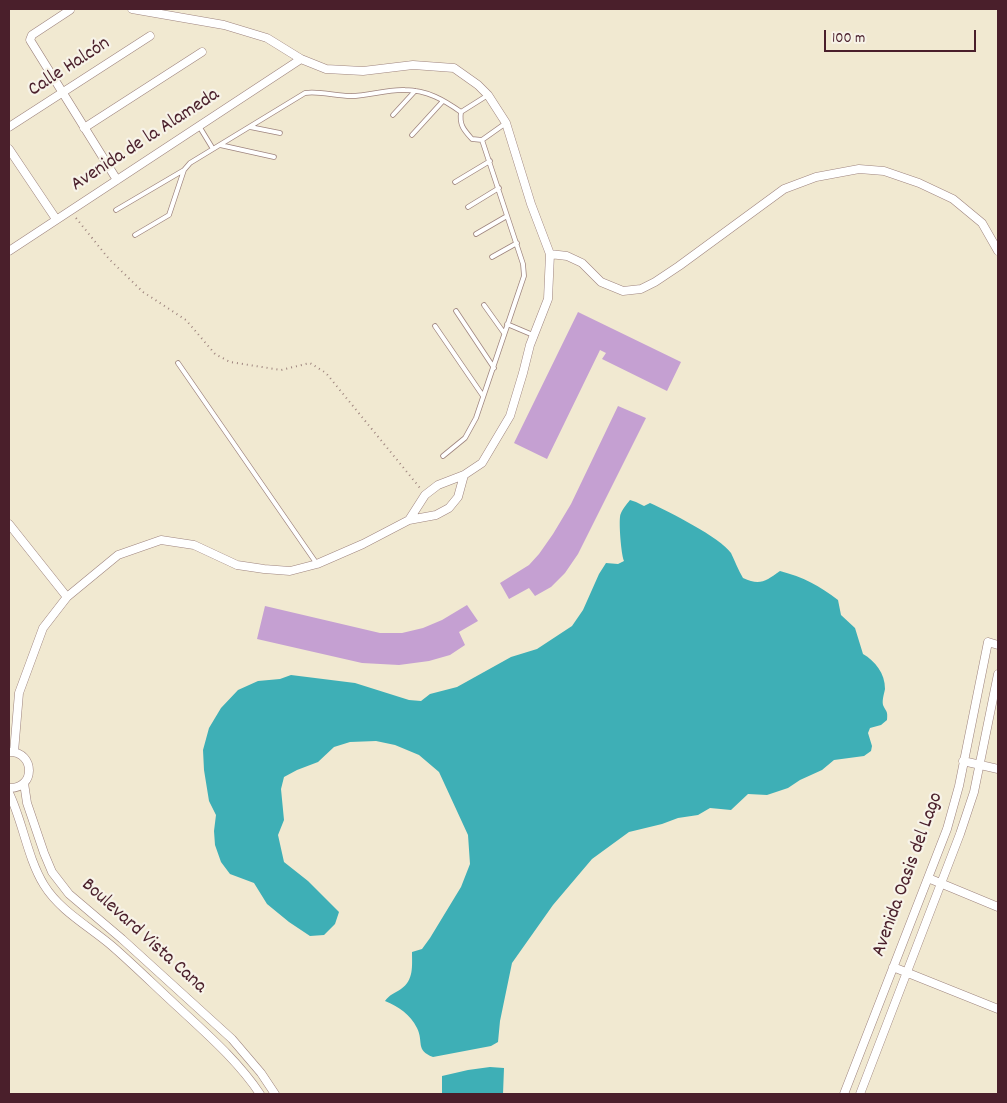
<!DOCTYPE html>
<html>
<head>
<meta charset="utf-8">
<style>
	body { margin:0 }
	#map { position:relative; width:1007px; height:1103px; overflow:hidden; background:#f1e9d1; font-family:Dekko,sans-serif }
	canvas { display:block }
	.frame { position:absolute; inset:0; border:10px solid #4a1f2b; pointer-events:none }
	.scale { position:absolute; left:824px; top:30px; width:152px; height:22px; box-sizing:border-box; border:2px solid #4a1f2b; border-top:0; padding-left:6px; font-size:15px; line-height:18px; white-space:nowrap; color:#4a1f2b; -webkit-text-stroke:4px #f7f3e8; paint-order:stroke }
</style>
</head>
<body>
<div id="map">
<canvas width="1007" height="1103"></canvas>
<div class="frame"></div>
<div class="scale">100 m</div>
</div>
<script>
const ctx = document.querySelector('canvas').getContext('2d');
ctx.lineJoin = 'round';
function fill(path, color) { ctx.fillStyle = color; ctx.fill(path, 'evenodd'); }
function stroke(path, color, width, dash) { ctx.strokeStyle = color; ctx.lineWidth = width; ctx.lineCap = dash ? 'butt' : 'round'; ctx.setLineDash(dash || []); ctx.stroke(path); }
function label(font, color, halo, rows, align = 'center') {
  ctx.font = font + ' Dekko,sans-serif'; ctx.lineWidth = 4.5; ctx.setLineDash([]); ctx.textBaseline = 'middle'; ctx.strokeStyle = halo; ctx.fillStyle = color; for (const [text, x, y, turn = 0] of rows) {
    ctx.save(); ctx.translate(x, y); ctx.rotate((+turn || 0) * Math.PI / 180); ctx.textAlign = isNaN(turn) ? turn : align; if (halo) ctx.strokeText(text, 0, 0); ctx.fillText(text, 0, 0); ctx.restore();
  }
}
fill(new Path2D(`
	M630,500l6,2 8,4 6,-3c19,9 70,34 81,50 4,8 7,17 12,25 17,8 23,3 37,-7 23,6 40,15 58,29l3,15 14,13 8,26c12,7 22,19 22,35 -1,5 -3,11 -2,16 3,7 5,5 4,15l-6,5 -11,3 -2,5 4,13 -1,5 -7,5 -30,4 -12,10 -22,10 -12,8 -21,7 -19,-1 -17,16 -21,-2 -12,7 -20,3 -16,6 -33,8 -37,27 -39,46 -41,58 -12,58 -2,21 -7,4 -58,11c-18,-7 -9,-15 -16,-29 -7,-14 -18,-21 -32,-27 4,-6 10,-8 16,-12 13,-9 11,-23 11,-37l10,-3 8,-11 31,-51 9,-23 -2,-29 -29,-63 -20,-17 -24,-10 -19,-4 -26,1 -16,5 -16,15 -21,8 -13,7 -3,12 3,31 -6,15 6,27 24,19 31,31 -4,12 -11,11 -14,1 -21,-14 -22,-18 -13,-21 -24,-9 -9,-12 -6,-17 -1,-14 2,-16 -7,-14 -5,-31 -1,-20 6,-22 12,-20 17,-18 20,-9 22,-2 11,-4 64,8 54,17 12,1 9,-7 27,-7 54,-30 26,-8 35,-23 11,-16 16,-36 7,-11 12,1 6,-3c-3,-8 -5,-36 -4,-44 0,-5 6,-12 10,-17z
	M490,1067l14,1 -1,26h-61v-18l26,-6z`), '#3eafb6');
fill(new Path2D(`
	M578,312l103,50 -14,29 -65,-32 4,-6 -6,-3 -53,109 -33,-16z
	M618,406l28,12 -68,136 -13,19 -14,14 -16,9 -6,-8 -20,11 -9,-16 29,-18 10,-11 14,-20 18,-30z
	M467,605l11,16 -19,11 6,13 -15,10 -21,6 -30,4 -37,-2 -105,-24 8,-33 115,27h22l21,-5 19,-8z`), '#c5a0d2');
const service = new Path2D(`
	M461,112c-2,13 3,18 11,27l10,1 24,-17
	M393,115l22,-24
	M199,126l14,23
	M250,127l30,6
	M412,135l31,-34
	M220,145l54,12
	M455,182l35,-21
	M468,207l31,-19
	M116,210l68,-40
	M476,234l31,-18
	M135,235l34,-20 15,-45 6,-7 115,-70c16,-2 30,3 46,3 18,0 36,-7 54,-6 22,0 39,10 56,22l27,-17
	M492,257l25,-14
	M484,305l20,28
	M456,311l38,57
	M507,324l26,11
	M435,326l48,70
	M178,363l139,201
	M443,456l22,-18 11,-20 48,-142 -1,-12 -41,-124`);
const minor = new Path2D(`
	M132,9l92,16 43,13 34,21 25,10 37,2 50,-6 41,3 24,17 10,10 18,28 25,81 19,50 -2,45 -18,46 -7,28 -13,43 -28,47 -18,12 -26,10 -13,10 -16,25
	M70,10l-38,25 -2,5 87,140
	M9,127l141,-91
	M84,128l118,-76
	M9,149l47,70
	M9,251l292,-192
	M550,254l17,2 15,7 19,19 22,9 18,-2 14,-7 24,-16 105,-77 32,-12 43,-8 25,2 35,12 34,16 29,24 16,28
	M9,524l58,73
	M14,752l5,-59 24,-65 24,-31 51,-42 43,-15 33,5 43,20 27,4 26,2 27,-7 46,-20 46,-24 27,-5 13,-7 9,-11 6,-22
	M963,761l35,8
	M24,783l3,20 17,50 8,19 17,22 53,45 110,100 29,34 14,21
	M9,788c27,1 26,-36 1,-36
	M9,793c14,29 18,64 35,92 16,26 46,42 68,61 23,20 45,42 67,62 29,27 59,53 81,86
	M928,878l70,29
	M893,967l105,42
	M844,1094l103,-265 12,-43 29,-144 10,3
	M860,1094l100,-260 14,-42 24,-118`);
stroke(service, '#9e847e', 5.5);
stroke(minor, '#9e847e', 9);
stroke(new Path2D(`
	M76,218l33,41 34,33 43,28 29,34 15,8 51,8 29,-7 16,10 94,115`), '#9e847e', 2, [1, 4]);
stroke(service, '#fff', 4);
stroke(minor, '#fff', 8);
label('20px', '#4a1f2b', '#f7f3e8', [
	["Calle Halcón",70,68,-33],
	["Avenida de la Alameda",146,141,-33],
	["Avenida Oasis del Lago",909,875,-70],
	["Boulevard Vista Cana",143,937,42]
]);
</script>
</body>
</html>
